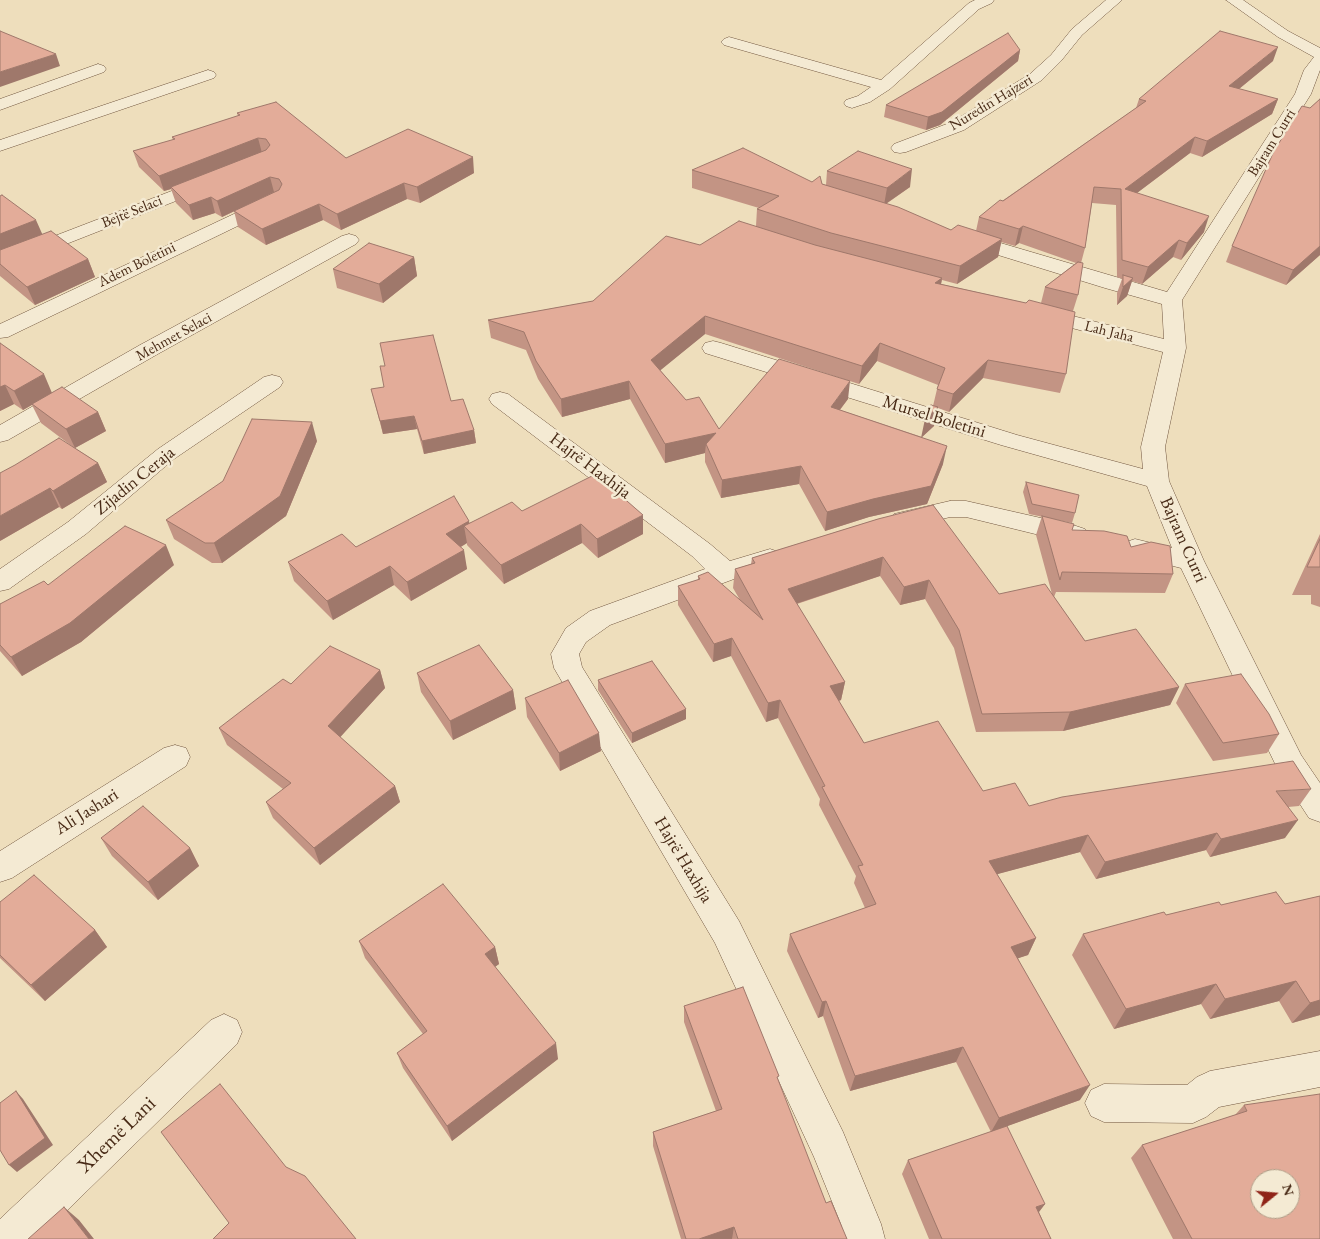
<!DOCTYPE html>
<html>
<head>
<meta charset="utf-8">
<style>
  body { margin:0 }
  #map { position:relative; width:1320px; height:1239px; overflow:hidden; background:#eedebc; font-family:"EB Garamond",serif }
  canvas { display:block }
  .north { position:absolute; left:1250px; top:1169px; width:50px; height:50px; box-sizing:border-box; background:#f4ead3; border:1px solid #af9d87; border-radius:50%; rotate:73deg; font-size:14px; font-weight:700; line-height:20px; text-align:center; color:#482a16 }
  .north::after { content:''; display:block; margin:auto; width:18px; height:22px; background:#8f2418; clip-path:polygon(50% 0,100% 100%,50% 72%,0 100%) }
</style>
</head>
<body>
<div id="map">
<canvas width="1320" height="1239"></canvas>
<div class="north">N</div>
</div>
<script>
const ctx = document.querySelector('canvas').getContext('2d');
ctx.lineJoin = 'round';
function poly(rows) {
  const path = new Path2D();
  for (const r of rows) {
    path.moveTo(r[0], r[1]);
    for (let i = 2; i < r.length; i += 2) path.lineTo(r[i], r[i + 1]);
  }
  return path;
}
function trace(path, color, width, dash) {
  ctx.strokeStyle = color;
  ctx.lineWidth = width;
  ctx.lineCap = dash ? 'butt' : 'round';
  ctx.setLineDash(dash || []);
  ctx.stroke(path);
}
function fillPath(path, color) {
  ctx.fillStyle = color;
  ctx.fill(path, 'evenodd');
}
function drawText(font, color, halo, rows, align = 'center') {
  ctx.font = font + ' "EB Garamond",serif';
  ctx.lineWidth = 5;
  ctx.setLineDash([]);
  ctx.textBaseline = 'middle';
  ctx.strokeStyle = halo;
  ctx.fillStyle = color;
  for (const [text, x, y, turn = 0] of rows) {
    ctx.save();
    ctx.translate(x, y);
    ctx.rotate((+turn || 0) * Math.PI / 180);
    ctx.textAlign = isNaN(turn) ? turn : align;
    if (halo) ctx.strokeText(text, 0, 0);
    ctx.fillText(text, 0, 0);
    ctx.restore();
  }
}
const minor = poly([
  [975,0,994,0,992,3,979,9,890,89,870,102,852,108,846,106,844,103,846,100,858,96,871,87,724,45,721,42,724,39,729,37,881,80,969,3,975,0],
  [1106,0,1122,0,1082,35,1061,61,1042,80,964,130,906,152,900,153,894,152,891,148,894,144,952,122,1030,74,1051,55,1072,29,1106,0],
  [1226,0,1243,0,1288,31,1320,48,1320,70,1311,94,1182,300,1186,348,1165,447,1169,481,1204,561,1301,755,1320,783,1320,822,1309,818,1279,772,1181,568,1126,554,1122,548,1126,542,1135,539,1172,548,1147,486,1001,445,705,353,702,348,705,343,713,341,721,343,1017,435,1143,469,1141,447,1163,352,1030,317,1027,313,1030,309,1037,307,1164,339,1162,304,1105,288,956,242,953,238,956,234,963,232,970,234,1167,292,1295,94,1304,70,1314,57,1278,37,1226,0],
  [98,64,104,66,106,69,104,72,0,110,0,99,98,64],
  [208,70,214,72,216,75,214,78,0,151,0,140,208,70],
  [208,177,214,178,217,182,214,186,0,270,0,257,208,177],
  [270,197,277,199,279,203,277,207,8,337,0,338,0,324,270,197],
  [349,234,356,236,359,240,356,244,156,355,8,440,0,442,0,425,140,345,342,236,349,234],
  [272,375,280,377,283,382,280,387,174,459,86,534,9,589,0,591,0,569,68,522,158,449,264,377,272,375],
  [500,392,508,394,710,544,730,561,770,549,779,552,783,558,779,564,734,579,610,625,586,642,579,654,582,667,739,921,843,1132,881,1224,885,1239,845,1239,841,1224,814,1157,715,943,554,668,551,654,566,628,590,611,705,569,692,556,492,404,489,399,492,394,500,392],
  [950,501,966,501,1076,526,1085,529,1089,535,1085,541,1076,544,966,517,950,517,903,529,894,526,890,520,894,514,950,501],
  [175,745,186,748,190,757,186,766,12,878,0,882,0,851,164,748,175,745],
  [224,1014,237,1020,242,1032,237,1044,38,1239,0,1239,0,1219,211,1020,224,1014],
  [1320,1051,1320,1087,1219,1107,1206,1117,1193,1123,1104,1122,1091,1116,1085,1103,1091,1090,1104,1084,1187,1085,1197,1077,1210,1071,1320,1051]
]);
const wall = poly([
  [1020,50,1018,61,940,125,926,130,884,117,886,105],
  [1273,61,1239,89,1278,99,1272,114,1202,157,1190,153,1137,193,1204,232,1181,260,1173,257,1142,284,1132,281,1127,296,1117,305,1117,293,1122,279,1117,277,1116,205,1092,203,1085,248,1081,263,1078,295,1073,311,1066,374,1060,393,983,378,949,412,938,408,934,426,922,437,943,464,927,504,869,517,825,531,799,484,721,498,705,462,705,453,665,463,630,399,562,417,538,379,526,350,491,338,488,320,593,301,700,245,756,226,757,209,759,208,692,188,692,170,812,182,826,185,827,171,910,187,886,204,951,230,976,231,979,217,1136,108,1139,99],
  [1001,242,1015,246,1019,243,1076,263,1045,287,1041,303,1026,303,941,284,942,280,957,284,998,257],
  [705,334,859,384,877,361,938,385,933,406,922,437,840,410,848,399,719,429,686,400,660,370],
  [1320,99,1320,255,1286,285,1226,262,1232,246,1310,108],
  [237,113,346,158,474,173,420,203,407,199,341,230,323,220,266,245,238,227,234,211,252,203,222,217,215,213,193,220,176,203,171,189,164,191,139,167,133,151,173,140,172,137,238,116],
  [0,196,42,234,88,259,95,277,35,305,0,276],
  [414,257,417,276,383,303,337,288,333,269],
  [0,343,52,393,98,412,106,431,75,448,98,463,107,482,62,509,59,507,0,541,73,447,41,423,32,405,23,410,14,404,0,411],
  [371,389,451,401,474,430,476,443,424,454,417,429,383,434],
  [317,441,286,516,222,563,212,563,174,539,166,520],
  [1026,482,1075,513,1072,523,1029,514,1023,492],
  [522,511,643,534,598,558,582,543,504,584,467,545,467,543,461,547,467,569,411,601,394,585,333,620,294,581,288,562,356,547,469,521,469,523],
  [1042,516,1072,530,1131,547,1173,574,1165,593,1056,592,1054,597,1085,641,1179,687,1170,705,1063,731,976,732,954,648,925,599,900,605,880,576,797,604,845,682,841,700,839,701,864,743,983,791,1029,806,1311,789,1299,806,1288,807,1285,838,1210,857,1206,850,1096,879,1080,852,997,874,1036,938,1028,955,1018,958,1080,1100,993,1131,1045,1204,1039,1212,1051,1239,929,1239,902,1174,908,1160,991,1132,956,1062,850,1091,823,1016,818,1018,787,951,790,934,865,908,854,883,856,876,819,805,820,799,778,718,766,722,731,656,713,662,678,605,678,586,698,580,698,576,740,600,733,588,735,569,751,564,752,558,878,519,999,594,1052,594,1036,535],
  [1320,534,1320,607,1311,604,1311,595,1292,595],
  [174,565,81,642,22,676,0,651,0,604,48,585],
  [380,670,385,688,340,737,395,786,400,802,320,865,273,818,266,802,283,789,227,745,219,728,291,684],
  [417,673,513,690,516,709,453,740,421,692],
  [598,680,686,709,686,719,632,743,598,690],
  [1185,684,1279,734,1267,753,1213,761,1176,703],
  [525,698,601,751,560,771,527,717],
  [101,838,190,848,199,866,158,900,112,856],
  [1320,896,1320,1015,1292,1023,1279,1001,1210,1019,1201,1004,1114,1029,1072,955,1083,934,1166,915,1221,905,1285,904],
  [0,902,95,930,107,947,45,1001,0,958],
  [359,941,495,947,499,964,495,967,558,1059,452,1141,403,1068,397,1053,423,1034,365,958],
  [684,1006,778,1082,826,1203,847,1239,681,1239,653,1146,653,1132,716,1111,684,1022],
  [1244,1105,1320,1239,1173,1239,1131,1158,1142,1145,1235,1115]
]);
const shadedWall = poly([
  [1278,47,1273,61,1223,102,1229,86],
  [1020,50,1018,61,940,125,926,130,928,117],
  [56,54,60,66,0,87,0,72],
  [1278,99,1272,114,1202,157,1207,141],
  [1195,137,1190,153,1121,205,1125,189],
  [258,138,262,153,171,187,171,189,164,191,159,176],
  [473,157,474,173,420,203,417,187],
  [912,169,910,187,884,205,887,188],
  [270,177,274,192,222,217,217,201],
  [404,183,407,199,341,230,337,214],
  [211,197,215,213,193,220,189,205],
  [319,204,323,220,266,245,262,229],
  [1209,216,1204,232,1181,260,1187,243],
  [36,220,44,238,0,255,0,234],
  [1023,226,1019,243,1015,246,1019,229],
  [1002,239,998,257,957,284,960,266],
  [1179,240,1173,257,1142,284,1148,267],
  [1320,246,1320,255,1286,285,1293,270],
  [414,257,417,276,383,303,379,284],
  [88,259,95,277,35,305,27,287],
  [942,278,939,296,935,283],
  [1133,278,1127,296,1117,305,1123,287],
  [705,316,705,334,651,378,651,360],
  [880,343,877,361,859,384,862,366],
  [988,360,983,378,949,412,953,394],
  [44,374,52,393,23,410,14,391],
  [629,381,630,399,562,417,561,399],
  [850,381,848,399,828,425,831,407],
  [5,385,14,404,0,411,0,387],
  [938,407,934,426,921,438,925,419],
  [98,412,106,431,75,448,66,429],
  [414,416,417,429,383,434,380,421],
  [312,422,317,441,286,516,222,563,214,543],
  [474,430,476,443,424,454,422,441],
  [716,433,706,444,705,453,665,463,665,444],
  [947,446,943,464,927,504,869,517,825,531,827,512],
  [98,463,107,482,62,509,53,491],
  [801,466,799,484,721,498,722,480],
  [50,488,59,507,0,541,0,516],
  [643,515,643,534,598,558,597,539],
  [469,521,471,533,464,526,467,543,450,553,446,534],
  [581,524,582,543,504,584,501,565],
  [166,545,174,565,81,642,22,676,11,657],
  [464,550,467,569,411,601,407,582],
  [883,557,880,576,786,607,788,589],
  [390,566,394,585,333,620,327,601],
  [929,580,925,599,900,605,904,587],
  [732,638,731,656,713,662,714,644],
  [380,670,385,688,334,744,328,726],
  [845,682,841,700,827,704,830,686],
  [1179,687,1170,705,1063,731,1070,712],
  [513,690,516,709,453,740,450,721],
  [780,700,778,718,766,722,768,703],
  [686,709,686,719,632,743,632,733],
  [599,733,601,751,560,771,559,753],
  [395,786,400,802,320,865,314,848],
  [1298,820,1285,838,1210,857,1221,839],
  [1217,833,1206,850,1096,879,1105,862],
  [1088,835,1080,852,983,878,989,861],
  [190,848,199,866,158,900,148,882],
  [95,930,107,947,45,1001,31,985],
  [1036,938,1028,955,1004,963,1011,947],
  [495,947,499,964,489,971,485,954],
  [1296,981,1279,1001,1210,1019,1225,999],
  [1216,984,1201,1004,1114,1029,1126,1009],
  [1320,1000,1320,1015,1292,1023,1310,1003],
  [826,1001,823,1016,818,1018,822,1002],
  [556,1043,558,1059,452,1141,447,1126],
  [963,1047,956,1062,850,1091,855,1076],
  [1090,1085,1080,1100,991,1132,999,1118],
  [16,1091,23,1099,53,1145,17,1172,9,1165],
  [1045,1204,1035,1217,1036,1207],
  [64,1207,79,1220,94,1239,89,1239],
  [734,1227,732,1239,699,1239]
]);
const building = poly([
  [0,31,56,54,0,72,0,31],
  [1220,31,1278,47,1229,86,1278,99,1207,141,1195,137,1125,189,1209,216,1187,243,1179,240,1148,267,1122,260,1121,189,1094,187,1085,248,1023,226,1019,229,979,217,1000,200,1003,201,1146,101,1139,99,1220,31],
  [1008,33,1020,50,942,112,928,117,886,105,1008,33],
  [1320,99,1320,246,1293,270,1232,246,1274,151,1302,106,1310,108,1320,99],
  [276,102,346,158,408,129,473,157,417,187,404,183,337,214,319,204,262,229,234,211,279,190,282,184,279,179,270,177,217,201,211,197,189,205,171,187,266,150,270,145,266,139,258,138,159,176,133,151,175,139,172,137,240,115,237,113,276,102],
  [743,148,812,182,820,176,822,184,898,207,951,230,958,225,1002,239,960,266,831,233,757,209,779,196,692,170,743,148],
  [858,151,912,169,887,188,827,171,858,151],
  [2,195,36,220,0,234,0,196,2,195],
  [739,221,815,245,942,278,935,283,1026,303,1029,300,1075,312,1066,374,988,360,953,394,937,389,945,368,880,343,862,366,705,316,651,360,686,400,699,397,719,429,779,359,850,381,831,407,947,446,931,486,873,499,827,512,801,466,722,480,706,444,716,433,665,444,629,381,561,399,536,361,524,332,488,320,593,301,666,236,700,245,739,221],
  [51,231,88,259,27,287,0,264,0,250,51,231],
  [369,243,414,257,379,284,333,269,369,243],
  [1078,262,1083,263,1078,295,1045,287,1078,262],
  [1123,275,1133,278,1123,287,1123,275],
  [433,335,451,401,463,399,474,430,422,441,414,416,380,421,371,389,384,387,380,366,385,366,380,343,433,335],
  [0,343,44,374,14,391,5,385,0,387,0,343],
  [62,387,98,412,66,429,32,404,62,387],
  [931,405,938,407,925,419,931,405],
  [252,419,312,422,280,496,214,543,205,543,166,520,223,481,252,419],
  [59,438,98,463,53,491,50,488,0,516,0,473,15,465,59,438],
  [596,474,643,515,597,539,581,524,501,565,464,526,512,502,522,511,596,474],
  [1026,482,1079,495,1075,513,1032,504,1026,482],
  [454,496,469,521,446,534,464,550,407,582,390,566,327,601,288,562,342,534,356,547,454,496],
  [933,505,999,594,1045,584,1085,641,1136,629,1179,687,1070,712,982,714,959,630,929,580,904,587,883,557,788,589,845,682,830,686,864,743,938,721,983,791,1015,783,1029,806,1062,797,1293,761,1311,789,1276,791,1298,820,1221,839,1217,833,1105,862,1088,835,989,861,1036,938,1011,947,1090,1085,999,1118,963,1047,855,1076,826,1001,822,1002,790,934,876,904,858,866,863,865,822,787,825,786,780,700,768,703,732,638,714,644,678,586,700,579,698,576,708,572,763,620,735,569,755,563,752,558,878,519,933,505],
  [1042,516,1074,524,1072,530,1104,531,1127,536,1131,547,1151,542,1170,546,1173,574,1062,572,1060,580,1042,516],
  [125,526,166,545,70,623,11,657,0,645,0,604,44,581,48,585,125,526],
  [1320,539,1320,567,1307,567,1320,539],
  [479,645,513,690,450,721,417,673,479,645],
  [330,646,380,670,328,726,395,786,314,848,266,802,291,783,219,728,283,679,291,684,330,646],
  [652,661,686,709,632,733,598,680,652,661],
  [1241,674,1269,714,1279,734,1223,743,1185,684,1241,674],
  [568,680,599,733,559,753,525,698,568,680],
  [143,806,190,848,148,882,101,838,143,806],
  [34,875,95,930,31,985,0,955,0,902,34,875],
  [443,884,495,947,485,954,556,1043,447,1126,397,1053,427,1031,359,941,443,884],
  [1276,892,1285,904,1320,896,1320,1000,1310,1003,1296,981,1225,999,1216,984,1126,1009,1083,934,1164,912,1166,915,1219,902,1221,905,1276,892],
  [743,987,779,1076,777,1077,826,1203,831,1201,847,1239,738,1239,734,1227,699,1239,686,1239,653,1132,722,1109,684,1006,743,987],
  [220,1084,286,1167,305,1176,356,1239,213,1239,229,1223,161,1132,220,1084],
  [16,1091,45,1138,9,1165,0,1150,0,1103,16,1091],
  [1320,1094,1320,1239,1192,1239,1142,1145,1247,1111,1244,1105,1320,1094],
  [1260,1179,1290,1179,1290,1209,1260,1209,1260,1179],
  [1007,1126,1045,1204,1036,1207,1051,1239,942,1239,908,1160,1007,1126],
  [64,1207,89,1239,28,1239,64,1207]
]);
const farStreetnames = [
  ["Nuredin Hajzeri",991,103,-31],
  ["Bajram Curri",1272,143,-58],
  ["Bejtë Selaci",132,212,-22],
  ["Adem Boletini",137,265,-26],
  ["Lah Jaha",1109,332,14],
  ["Mehmet Selaci",174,337,-29]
];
const streetNames = [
  ["Mursel Boletini",934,417,17],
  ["Hajrë Haxhija",590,466,37],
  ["Zijadin Ceraja",135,481,-39],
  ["Bajram Curri",1183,540,66],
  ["Ali Jashari",87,812,-32],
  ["Hajrë Haxhija",683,860,59]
];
const nearStreetnames = [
  ["Xhemë Lani",117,1135,-44]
];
trace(minor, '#725740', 1);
fillPath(minor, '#f4ead3');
fillPath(wall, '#c39484');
fillPath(shadedWall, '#9f786b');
fillPath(building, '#e3ac99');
trace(building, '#9f786b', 1);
drawText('15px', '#482a16', '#f4ead3', farStreetnames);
drawText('18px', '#482a16', '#f4ead3', streetNames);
drawText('21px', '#482a16', '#f4ead3', nearStreetnames);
</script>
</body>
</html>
